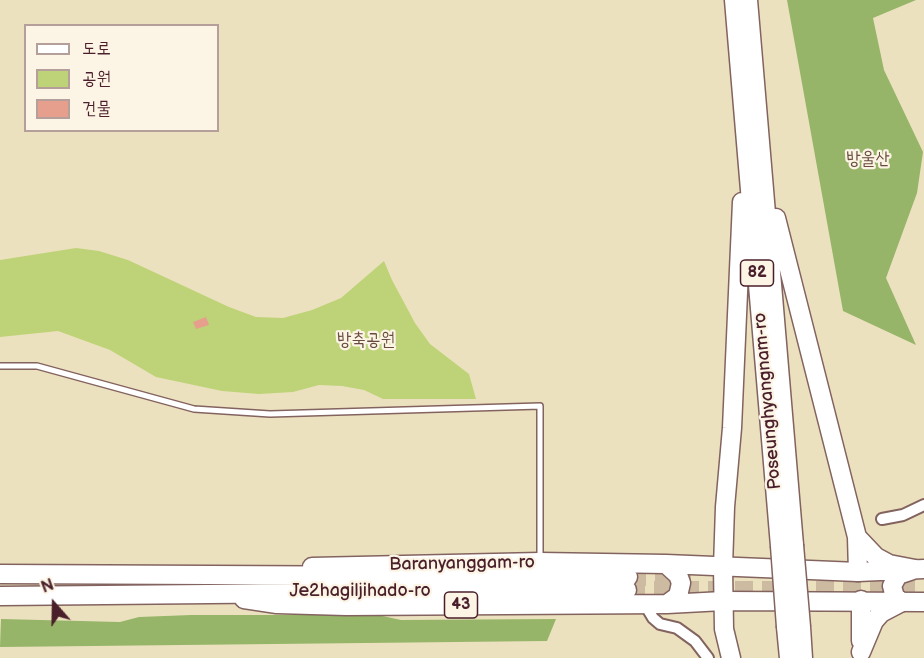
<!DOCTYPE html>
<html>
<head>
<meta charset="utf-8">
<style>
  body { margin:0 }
  #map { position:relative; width:924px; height:658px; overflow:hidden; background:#ece1bf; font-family:"Balsamiq Sans","Poor Story",sans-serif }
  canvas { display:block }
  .legend { position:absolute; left:24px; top:24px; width:195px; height:108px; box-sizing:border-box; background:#fcf5e5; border:2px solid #b59f9b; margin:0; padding:8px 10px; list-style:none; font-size:18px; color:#4a1f2b }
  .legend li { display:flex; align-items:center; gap:12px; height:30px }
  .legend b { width:30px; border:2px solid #b59f9b }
  .north { position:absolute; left:24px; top:574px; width:60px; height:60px; -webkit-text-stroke:4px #fcf5e5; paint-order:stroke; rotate:340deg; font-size:16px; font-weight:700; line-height:24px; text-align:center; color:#4a1f2b }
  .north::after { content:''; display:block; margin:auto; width:21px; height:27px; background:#4a1f2b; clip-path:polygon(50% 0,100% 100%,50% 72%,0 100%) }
</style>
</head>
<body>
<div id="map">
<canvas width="924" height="658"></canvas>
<ul class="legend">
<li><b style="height:8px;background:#fff"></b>도로</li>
<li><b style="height:16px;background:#bed377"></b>공원</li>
<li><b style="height:16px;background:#e59f8c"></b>건물</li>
</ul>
<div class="north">N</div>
</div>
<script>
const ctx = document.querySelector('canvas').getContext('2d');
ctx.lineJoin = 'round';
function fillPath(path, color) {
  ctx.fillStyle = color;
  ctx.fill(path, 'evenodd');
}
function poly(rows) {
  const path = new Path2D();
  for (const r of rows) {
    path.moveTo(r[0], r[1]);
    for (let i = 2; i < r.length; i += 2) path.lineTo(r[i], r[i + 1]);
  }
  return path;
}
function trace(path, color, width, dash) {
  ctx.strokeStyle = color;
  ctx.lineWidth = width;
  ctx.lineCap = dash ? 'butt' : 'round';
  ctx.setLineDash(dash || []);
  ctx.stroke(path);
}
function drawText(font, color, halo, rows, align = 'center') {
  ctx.font = font + ' "Balsamiq Sans","Poor Story",sans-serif';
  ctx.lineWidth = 4.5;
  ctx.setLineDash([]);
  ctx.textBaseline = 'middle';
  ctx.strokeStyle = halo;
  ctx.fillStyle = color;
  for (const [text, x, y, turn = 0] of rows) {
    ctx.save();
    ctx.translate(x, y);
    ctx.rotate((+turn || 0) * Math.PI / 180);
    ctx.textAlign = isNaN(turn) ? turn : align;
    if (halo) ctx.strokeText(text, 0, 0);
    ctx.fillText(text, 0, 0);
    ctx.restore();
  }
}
const green = poly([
  [76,248,99,251,128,260,229,307,256,317,283,318,312,310,341,298,384,261,392,280,415,323,430,344,469,374,476,399,383,399,364,390,342,386,319,385,293,392,259,394,222,391,156,377,110,350,58,331,0,337,0,260]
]);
const forest = poly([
  [787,0,916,0,873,18,884,70,923,152,917,193,886,278,916,345,843,311],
  [191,615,378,615,401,620,556,619,547,641,0,647,1,619,120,622,139,617]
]);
const building = poly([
  [206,317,209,325,196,329,193,322]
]);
const trunkTunnel = poly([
  [628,577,691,577],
  [627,590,924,590]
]);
const service = poly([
  [0,366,37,366,194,409,270,414,540,406,540,558]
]);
const minor = poly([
  [882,519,903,515,924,505],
  [647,604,647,608,653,618,660,624,677,628,695,641,708,658]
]);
const primary = poly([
  [666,564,678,575,681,583,678,596,667,604],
  [312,567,540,562,666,564,858,572,924,569],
  [244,599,277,604,346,606,667,604,723,601,924,602],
  [902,602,895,597,892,586,898,575,913,570]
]);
const trunk = poly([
  [734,0,780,546],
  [748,0,794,545],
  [776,218,857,537,858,572],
  [857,537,876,557,889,564,915,569],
  [0,574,628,577],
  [0,596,627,590],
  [861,600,861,641],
  [786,627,789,658],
  [801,627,803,658],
  [861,652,874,621,881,613,902,602],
  [731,658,724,629,723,567,725,507,732,428,742,202]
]);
const trunkBridge = poly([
  [794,545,801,627],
  [780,546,786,627]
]);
const shields = [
  [757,273,33],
  [461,605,33]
];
const shieldNames = [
  ["82",757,273],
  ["43",461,605]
];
const parkNames = [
  ["방울산",868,159],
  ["방축공원",366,340]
];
const streetNames = [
  ["Poseunghyangnam-ro",768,401,-95],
  ["Baranyanggam-ro",462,564,-1],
  ["Je2hagiljihado-ro",360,591]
];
fillPath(green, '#bed377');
fillPath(forest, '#96b568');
fillPath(building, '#e59f8c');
trace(trunkTunnel, '#ccbaa1', 18, [18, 9]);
trace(service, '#83635f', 8);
trace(minor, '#83635f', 14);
trace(primary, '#83635f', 21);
trace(trunk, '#83635f', 21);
trace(service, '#fff', 5);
trace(minor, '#fff', 10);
trace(primary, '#fff', 18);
trace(trunk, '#fff', 18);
trace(trunkBridge, '#83635f', 21, []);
trace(trunkBridge, '#fff', 18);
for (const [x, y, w] of shields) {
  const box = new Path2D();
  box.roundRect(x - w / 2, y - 13, w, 26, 4.5);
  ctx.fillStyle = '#fcf5e5';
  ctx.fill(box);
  trace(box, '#4a1f2b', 1.5);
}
drawText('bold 16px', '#4a1f2b', null, shieldNames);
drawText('18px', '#674c3e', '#fcf5e5', parkNames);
drawText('18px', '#4a1f2b', '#fcf5e5', streetNames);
</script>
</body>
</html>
